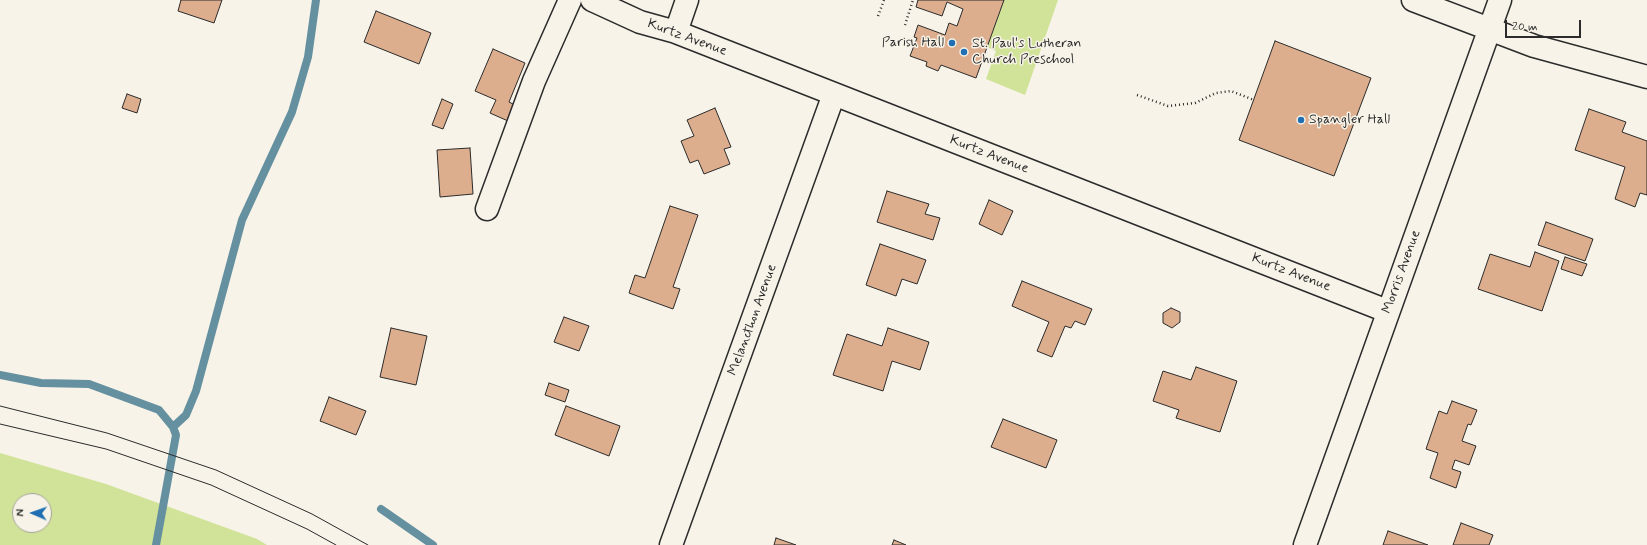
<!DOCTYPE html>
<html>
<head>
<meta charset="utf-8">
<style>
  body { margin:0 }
  #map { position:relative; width:1647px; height:545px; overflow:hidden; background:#f7f3e8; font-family:Mynerve,sans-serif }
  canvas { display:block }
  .north { position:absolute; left:12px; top:493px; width:40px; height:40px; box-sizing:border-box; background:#f7f3e8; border:1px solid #a5a39c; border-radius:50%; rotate:272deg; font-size:11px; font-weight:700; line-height:16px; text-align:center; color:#2b2b2b }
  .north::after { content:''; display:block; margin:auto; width:14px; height:18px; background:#1f6fb2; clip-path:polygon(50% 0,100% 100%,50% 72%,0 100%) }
  .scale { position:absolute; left:1505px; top:20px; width:76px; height:18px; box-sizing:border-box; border:2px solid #2b2b2b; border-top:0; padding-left:5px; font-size:12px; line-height:14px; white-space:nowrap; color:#2b2b2b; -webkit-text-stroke:3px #f7f3e8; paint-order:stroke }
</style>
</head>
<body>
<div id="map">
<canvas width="1647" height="545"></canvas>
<div class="north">N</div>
<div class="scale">20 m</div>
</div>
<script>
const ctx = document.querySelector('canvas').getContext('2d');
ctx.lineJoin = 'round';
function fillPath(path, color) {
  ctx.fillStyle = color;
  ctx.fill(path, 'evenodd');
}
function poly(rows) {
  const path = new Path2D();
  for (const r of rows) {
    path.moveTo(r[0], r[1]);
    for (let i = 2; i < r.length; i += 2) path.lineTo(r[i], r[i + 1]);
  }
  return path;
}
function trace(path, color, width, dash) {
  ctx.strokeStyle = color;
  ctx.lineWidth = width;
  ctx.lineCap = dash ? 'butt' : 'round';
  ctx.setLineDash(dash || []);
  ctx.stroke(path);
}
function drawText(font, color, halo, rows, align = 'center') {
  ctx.font = font + ' Mynerve,sans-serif';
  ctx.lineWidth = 3;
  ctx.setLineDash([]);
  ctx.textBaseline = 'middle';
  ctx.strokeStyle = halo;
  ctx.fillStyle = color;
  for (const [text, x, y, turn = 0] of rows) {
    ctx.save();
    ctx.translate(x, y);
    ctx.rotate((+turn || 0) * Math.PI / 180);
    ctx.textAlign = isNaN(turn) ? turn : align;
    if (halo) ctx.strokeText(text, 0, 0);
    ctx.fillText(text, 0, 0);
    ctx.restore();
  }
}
const green = poly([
  [1004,0,1058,0,1025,95,986,79,996,51,987,47],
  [0,453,106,484,257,539,267,545,0,545],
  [20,501,44,501,44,525,20,525]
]);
const stream = poly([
  [0,375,41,383,89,384,159,410,173,427,176,435,156,545],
  [173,427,186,415,196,391,242,220,292,112,308,57,316,0],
  [381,509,433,545]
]);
const building = poly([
  [181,0,222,0,214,23,178,11,181,0],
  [918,0,1004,0,976,78,941,65,938,71,926,66,927,62,910,56,917,38,914,37,918,25,945,35,949,23,957,26,963,9,947,2,942,16,916,7,918,0],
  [376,11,431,33,419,64,364,42,376,11],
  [1275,41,1371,78,1334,176,1239,140,1275,41],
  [493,49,525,63,509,102,515,105,508,121,490,113,496,100,475,91,493,49],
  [127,94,141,99,137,113,122,108,127,94],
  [442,99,453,104,443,129,432,125,442,99],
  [715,108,731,147,724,149,730,164,704,174,698,160,690,163,681,141,694,136,687,120,715,108],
  [1589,109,1626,122,1622,132,1647,141,1647,195,1640,193,1635,207,1615,199,1625,167,1575,150,1589,109],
  [470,148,473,194,440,197,437,150,470,148],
  [887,191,929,204,925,214,940,218,933,240,877,222,887,191],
  [989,200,1013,211,1002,235,979,224,989,200],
  [670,206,698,215,673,287,680,289,673,309,629,293,635,275,645,278,670,206],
  [1546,222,1593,239,1585,261,1538,245,1546,222],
  [880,244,926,260,917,284,902,279,896,296,866,285,880,244],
  [1535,252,1559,261,1542,311,1478,289,1490,254,1530,267,1535,252],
  [1565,257,1587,264,1582,276,1561,269,1565,257],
  [1022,281,1092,309,1085,325,1075,321,1071,328,1065,326,1052,357,1037,351,1049,322,1012,306,1022,281],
  [1171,308,1180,312,1180,322,1172,328,1163,323,1163,313,1171,308],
  [564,317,589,326,579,351,554,342,564,317],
  [391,328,427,336,416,385,380,377,391,328],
  [888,328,929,342,920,370,892,361,883,391,833,375,847,334,882,346,888,328],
  [1196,367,1237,381,1220,432,1176,418,1179,410,1153,401,1163,371,1191,380,1196,367],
  [549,383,569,390,565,402,545,395,549,383],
  [329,397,366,411,356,435,320,421,329,397],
  [1452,401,1477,410,1471,425,1468,424,1462,441,1476,446,1469,465,1455,460,1452,469,1461,472,1456,488,1430,478,1438,453,1426,449,1439,411,1447,414,1452,401],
  [566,406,620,426,609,456,555,435,566,406],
  [1003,419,1057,440,1046,468,991,447,1003,419],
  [1461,523,1493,535,1489,545,1453,545,1461,523],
  [1388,531,1428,545,1383,545,1388,531],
  [776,538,796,545,774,545,776,538],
  [894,540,906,545,892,545,894,540]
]);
const path = poly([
  [878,16,884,0],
  [905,25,913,0],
  [1137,95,1168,106,1195,103,1216,93,1231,91,1254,100]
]);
const minor = poly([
  [592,0,640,22,676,32,1387,311],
  [1413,0,1534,46,1647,77],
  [676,32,687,0],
  [487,209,534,81,570,0],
  [671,545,834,94],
  [1305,545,1500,0]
]);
const tram = poly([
  [0,406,107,433,216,470,312,514,368,545],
  [0,424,106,449,211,485,307,529,336,545]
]);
const markers = [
  [952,43,4,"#1f6fb2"],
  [964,52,4,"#1f6fb2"],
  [1301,120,4,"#1f6fb2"]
];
const streetNames = [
  ["Kurtz Avenue",687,38,20],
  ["Kurtz Avenue",989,155,21],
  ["Morris Avenue",1402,272,-70],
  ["Kurtz Avenue",1291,273,21],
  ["Melancthon Avenue",753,320,-70]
];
const poiNames = [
  ["Parish Hall",944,43,"right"],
  ["St. Paul's Lutheran",972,44],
  ["Church Preschool",972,60],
  ["Spangler Hall",1309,120]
];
fillPath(green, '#d0e398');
trace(stream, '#65909f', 8);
fillPath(building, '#ddae8e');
trace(building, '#2b2b2b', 1);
trace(minor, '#2b2b2b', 25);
trace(path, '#2b2b2b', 2.5, [1, 3]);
trace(minor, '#f7f3e8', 22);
trace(tram, '#2b2b2b', 1);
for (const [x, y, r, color] of markers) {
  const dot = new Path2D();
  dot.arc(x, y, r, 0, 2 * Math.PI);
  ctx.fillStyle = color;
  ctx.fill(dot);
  trace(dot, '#f7f3e8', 1.5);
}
drawText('14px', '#2b2b2b', '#f7f3e8', streetNames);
drawText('14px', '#2b2b2b', '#f7f3e8', poiNames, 'left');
</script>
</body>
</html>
